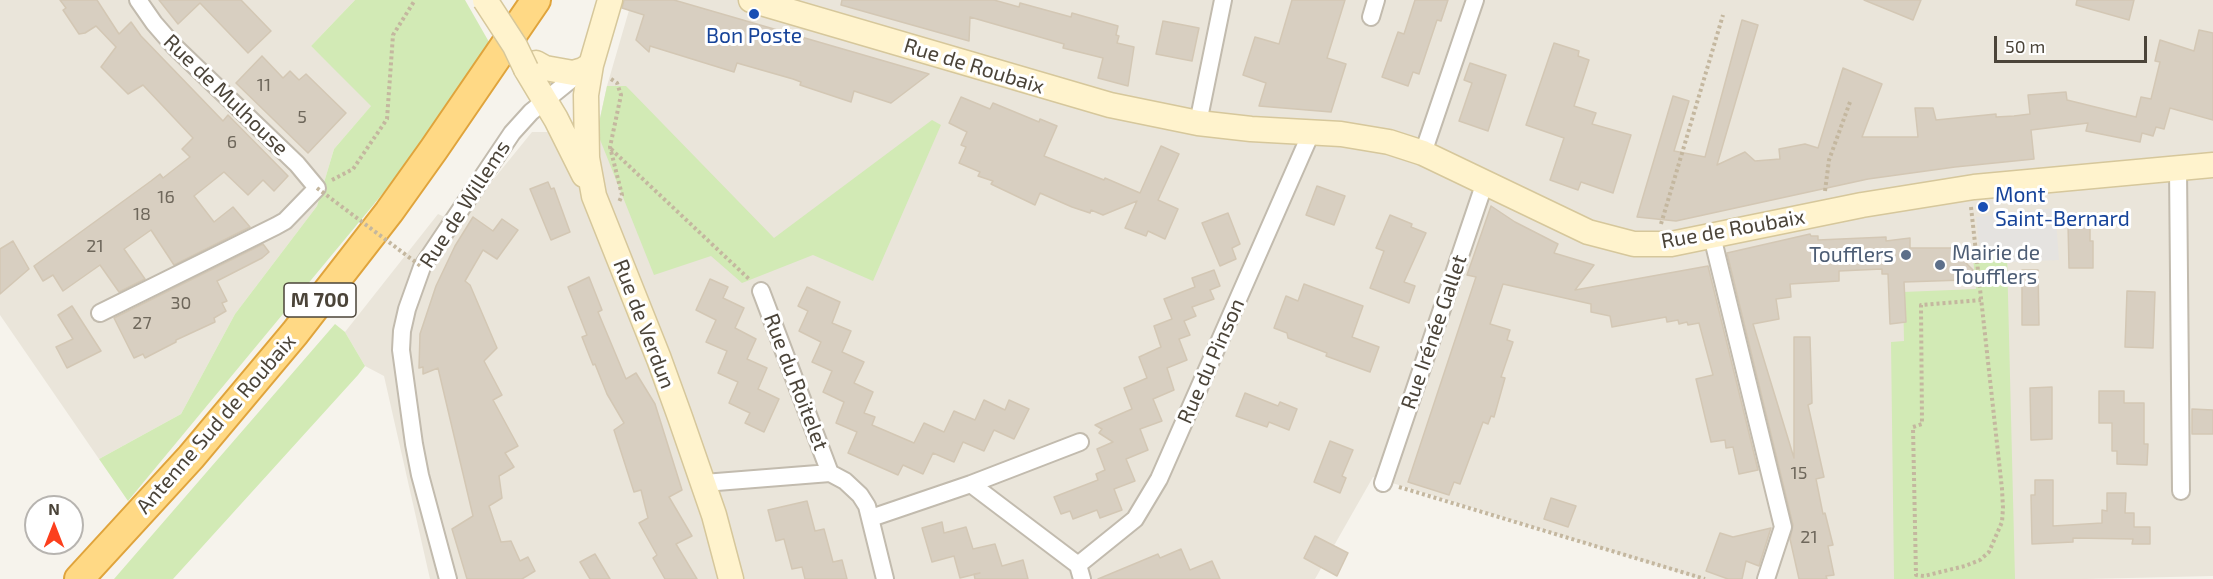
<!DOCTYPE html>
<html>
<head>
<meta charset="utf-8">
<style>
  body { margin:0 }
  #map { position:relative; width:2213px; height:579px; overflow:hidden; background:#f6f3ec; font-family:"Exo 2",sans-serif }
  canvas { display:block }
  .north { position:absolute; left:24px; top:495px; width:60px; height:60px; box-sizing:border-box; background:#fff; border:2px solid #b7b4b0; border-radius:50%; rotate:0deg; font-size:16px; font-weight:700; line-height:24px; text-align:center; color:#4b4439 }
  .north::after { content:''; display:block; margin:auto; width:21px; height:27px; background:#fc3f1d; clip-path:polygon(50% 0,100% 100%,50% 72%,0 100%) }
  .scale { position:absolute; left:1994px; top:36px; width:153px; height:27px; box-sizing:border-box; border:3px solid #4b4439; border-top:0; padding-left:8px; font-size:18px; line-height:21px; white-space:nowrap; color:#4b4439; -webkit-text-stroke:4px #fff; paint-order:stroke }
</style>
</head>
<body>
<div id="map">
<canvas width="2213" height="579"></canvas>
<div class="north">N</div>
<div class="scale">50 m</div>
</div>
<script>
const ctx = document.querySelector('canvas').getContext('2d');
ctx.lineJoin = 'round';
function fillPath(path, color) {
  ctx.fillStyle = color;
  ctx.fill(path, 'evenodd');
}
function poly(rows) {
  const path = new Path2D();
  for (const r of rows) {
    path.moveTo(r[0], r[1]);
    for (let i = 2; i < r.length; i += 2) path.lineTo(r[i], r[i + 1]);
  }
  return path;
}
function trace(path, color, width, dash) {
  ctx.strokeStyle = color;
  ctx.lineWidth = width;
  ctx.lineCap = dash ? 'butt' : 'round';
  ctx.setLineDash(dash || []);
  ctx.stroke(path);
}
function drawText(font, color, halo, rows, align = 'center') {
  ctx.font = font + ' "Exo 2",sans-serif';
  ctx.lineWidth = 6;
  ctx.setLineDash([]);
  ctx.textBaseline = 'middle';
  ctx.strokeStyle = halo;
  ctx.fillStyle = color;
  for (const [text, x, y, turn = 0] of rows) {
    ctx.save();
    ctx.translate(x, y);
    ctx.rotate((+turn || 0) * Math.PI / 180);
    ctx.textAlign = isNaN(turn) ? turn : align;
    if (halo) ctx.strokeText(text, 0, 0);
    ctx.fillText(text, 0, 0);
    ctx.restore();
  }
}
const residential = poly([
  [0,0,355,0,311,46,372,105,334,149,317,206,235,314,181,414,99,459,0,315],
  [632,0,2213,0,2213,576,2086,579,1701,579,1373,477,1315,579,430,579,384,376,365,366,345,332,438,214,458,223,532,132,597,132,607,86]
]);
const green = poly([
  [355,0,465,0,493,49,384,192,128,501,99,459,181,414,235,314,317,206,334,149,371,106,311,46],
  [607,86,626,86,774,238,932,120,941,125,873,281,813,255,742,283,711,256,654,275,597,132],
  [2007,255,2015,579,1894,579,1891,342,1904,341,1903,292,1976,289,1973,257],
  [335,324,345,332,365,366,358,375,173,579,114,579]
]);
const parking = poly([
  [2055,208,2059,260,2009,262,2008,252,1980,253,1976,217]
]);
const building = poly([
  [60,0,97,0,119,34,131,22,141,36,223,121,228,115,288,176,274,191,263,180,248,195,224,172,194,196,214,222,233,207,250,227,174,265,151,230,124,249,145,279,119,292,100,265,63,291,53,275,43,281,34,266,151,181,160,174,163,178,190,157,182,149,193,138,143,85,128,94,101,67,116,47,96,26,85,33,79,34,63,10,66,8,60,0],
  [159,0,241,0,271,31,248,53,200,3,178,24,159,0],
  [624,0,674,0,929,74,891,103,854,91,851,102,800,85,801,82,793,79,737,63,734,72,650,46,649,52,636,40,644,15,622,8,624,0],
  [842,0,994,0,1019,7,1020,3,1071,17,1072,13,1118,26,1116,35,1119,36,1117,43,1134,47,1128,86,1098,78,1103,58,1063,48,1064,44,970,17,969,41,841,5,842,0],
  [1292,0,1345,0,1327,58,1346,64,1331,112,1259,106,1266,83,1243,75,1255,37,1279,44,1292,0],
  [1415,0,1448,0,1441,21,1437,20,1419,74,1413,72,1408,86,1382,77,1398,32,1404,34,1415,0],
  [1864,0,1921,0,1913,20,1864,0],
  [2077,0,2134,0,2129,20,2076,5,2077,0],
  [1742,20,1758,25,1717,165,1745,152,1755,161,1780,159,1779,149,1805,144,1818,148,1843,68,1882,84,1862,137,1918,137,1915,108,1933,108,1936,120,1996,114,1996,117,2014,116,2030,114,2028,95,2066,92,2067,100,2136,117,2141,97,2151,99,2160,62,2155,61,2160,40,2194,51,2199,30,2213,33,2213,120,2170,108,2164,129,2156,127,2153,136,2142,133,2140,142,2086,131,2088,123,2031,130,2034,159,1955,167,1868,179,1676,221,1637,217,1673,96,1689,101,1674,151,1705,157,1742,20],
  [1163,21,1199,28,1192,61,1156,54,1163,21],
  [1554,43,1579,51,1578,56,1589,60,1574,106,1596,113,1592,124,1631,135,1613,193,1581,182,1578,190,1550,180,1564,138,1526,125,1554,43],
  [262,56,283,78,290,71,299,80,306,74,346,113,308,153,236,83,262,56],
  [1470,63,1506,75,1488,131,1459,121,1472,83,1464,80,1470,63],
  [961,97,990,109,993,103,1039,122,1040,119,1057,126,1044,156,1104,180,1105,178,1140,193,1161,146,1179,154,1158,200,1178,209,1165,239,1148,231,1146,236,1125,228,1137,201,1103,215,1091,210,1090,213,1072,207,1040,193,1035,205,991,184,993,181,978,176,980,172,959,163,966,147,961,145,967,132,949,123,961,97],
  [548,182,551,189,554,188,570,232,551,240,530,189,548,182],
  [1317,186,1345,196,1334,225,1306,215,1317,186],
  [1491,206,1515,222,1558,244,1554,253,1594,265,1575,290,1708,266,1758,470,1739,474,1733,447,1726,448,1725,440,1711,442,1696,379,1713,375,1699,323,1688,325,1687,322,1679,324,1678,320,1667,322,1666,317,1612,327,1610,316,1591,312,1591,304,1503,284,1490,324,1510,330,1507,340,1513,342,1501,377,1505,378,1494,417,1491,416,1488,424,1483,422,1460,484,1454,482,1449,495,1408,482,1476,277,1467,275,1491,206],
  [1228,213,1240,244,1232,248,1236,259,1220,266,1202,223,1228,213],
  [1390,215,1412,224,1411,227,1426,233,1404,282,1415,286,1409,303,1370,288,1384,251,1376,248,1390,215],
  [473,217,493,231,502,219,518,230,497,259,483,250,465,281,470,285,497,348,484,361,502,395,493,400,518,446,505,453,514,467,499,476,502,498,489,506,501,542,511,541,520,561,528,557,535,571,522,579,467,579,452,529,473,516,438,368,423,374,423,367,419,368,420,334,436,286,455,246,473,217],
  [2068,224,2090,225,2090,241,2093,241,2093,268,2069,268,2068,224],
  [1810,234,1811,236,1818,236,1818,240,1886,237,1886,241,1910,238,1910,248,1965,248,1965,262,1975,272,1964,280,1904,282,1906,322,1890,324,1888,274,1882,274,1882,269,1839,271,1839,281,1790,284,1791,297,1776,299,1779,319,1753,324,1794,458,1794,337,1810,337,1812,403,1808,405,1824,477,1816,479,1823,514,1825,513,1833,545,1828,546,1834,575,1826,576,1827,579,1799,579,1790,539,1793,525,1727,253,1810,234],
  [13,241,29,269,0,294,0,249,13,241],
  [263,244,269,252,262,258,217,281,227,301,222,303,226,311,214,318,215,322,176,340,176,342,145,358,143,354,134,358,114,318,263,244],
  [1214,270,1220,286,1210,290,1214,299,1192,307,1196,316,1184,321,1190,335,1179,339,1187,360,1167,368,1174,390,1153,399,1162,421,1140,429,1148,450,1126,459,1135,481,1114,489,1122,510,1100,518,1097,510,1073,519,1070,511,1061,514,1054,497,1098,480,1096,474,1105,470,1097,449,1113,442,1099,433,1102,429,1095,425,1132,409,1124,388,1147,378,1139,357,1161,347,1154,326,1172,319,1164,299,1195,287,1192,278,1214,270],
  [2022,270,2038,270,2039,325,2022,325,2022,270],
  [589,277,602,310,598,312,626,379,636,373,655,404,682,490,669,497,692,536,676,544,697,579,665,579,653,558,657,555,639,523,648,518,641,490,634,492,614,430,624,423,607,394,595,364,593,365,582,337,587,335,568,287,589,277],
  [710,279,728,287,723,298,744,308,735,328,756,339,747,359,767,368,758,389,779,399,764,432,745,423,750,413,729,403,738,382,718,373,727,351,706,342,716,320,696,310,710,279],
  [1304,284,1363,306,1352,337,1379,347,1370,372,1326,356,1327,353,1288,338,1287,333,1274,328,1286,296,1298,301,1304,284],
  [807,287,840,302,832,323,851,331,842,352,864,362,854,383,873,392,864,413,875,417,872,425,914,443,924,423,944,432,954,411,975,420,984,400,1005,410,1009,400,1029,409,1014,439,994,430,984,451,963,442,954,462,933,453,923,474,903,465,898,475,848,453,857,432,836,423,844,402,823,392,832,371,812,362,821,342,799,331,808,311,798,306,807,287],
  [2127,291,2155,292,2153,348,2125,347,2127,291],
  [72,306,101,351,67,368,56,347,73,339,58,315,72,306],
  [2052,387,2052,439,2031,440,2030,388,2052,387],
  [2099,391,2124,391,2124,403,2144,403,2144,444,2148,444,2147,465,2117,464,2117,451,2112,451,2112,423,2099,423,2099,391],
  [1245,393,1278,406,1280,402,1297,409,1289,430,1269,422,1267,427,1236,416,1245,393],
  [2192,409,2213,410,2213,434,2192,434,2192,409],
  [1330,441,1353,450,1342,476,1346,478,1340,493,1314,482,1330,441],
  [2035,480,2053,480,2053,526,2102,523,2102,510,2107,511,2107,493,2126,493,2125,513,2134,513,2134,527,2150,527,2150,544,2132,544,2133,539,2073,538,2073,542,2032,544,2031,495,2035,495,2035,480],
  [1551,498,1576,506,1568,527,1544,519,1551,498],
  [807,501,815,531,824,529,833,562,842,560,847,579,805,579,802,567,792,569,784,539,776,541,768,510,807,501],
  [942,522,944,533,966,527,973,549,995,544,1002,566,1023,560,1028,579,975,579,974,574,980,573,960,578,954,556,932,562,922,528,942,522],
  [1771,528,1759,566,1746,561,1742,579,1728,579,1706,571,1720,533,1733,537,1771,528],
  [1315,536,1348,553,1337,576,1304,558,1315,536],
  [1181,549,1190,570,1212,561,1220,579,1098,579,1158,554,1160,558,1181,549],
  [595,554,610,579,590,579,580,562,595,554]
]);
const path = poly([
  [611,79,617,83,621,95,610,147,622,195,619,202],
  [611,149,750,280],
  [332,180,353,169,387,119,393,35,415,0],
  [1825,191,1829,160,1850,102],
  [1971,207,2002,489,2003,508,2002,522,1989,552,1980,560,1965,566,1924,576,1916,575,1913,427,1922,424,1921,305,1981,300],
  [1661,224,1723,15],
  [1399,487,1705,579]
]);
const minor = poly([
  [1371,17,1376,0],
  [1198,123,1223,0],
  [1423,153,1475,0],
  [2178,168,2181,491],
  [1712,236,1783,527,1766,579],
  [761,291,830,473],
  [100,313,276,226,285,221,317,188,297,164,174,46,154,23,138,0],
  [704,483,830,473,845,481,860,495,867,506,885,579],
  [1383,483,1485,182],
  [871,518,971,484],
  [1078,565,971,484,1080,442],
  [448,579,420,475,414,444,401,350,402,331,407,309,422,267,512,133,531,112,583,70],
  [1082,579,1078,565,1135,519,1159,479,1311,133]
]);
const secondary = poly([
  [610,0,591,65,586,95,587,158,594,196,659,359,680,417,714,515,731,579],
  [751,0,1110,105,1198,123,1251,129,1341,134,1389,142,1423,153,1446,164,1588,232,1634,244,1671,244,1862,205,1974,187,2213,165],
  [536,63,545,68,573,73,583,70,591,65],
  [526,69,556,119,584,175]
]);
const trunk = poly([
  [79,579,191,457,295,333,389,212,434,149,536,0]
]);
const pathBridge = poly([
  [317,188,422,267]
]);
const secondaryBridge = poly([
  [485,0,515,46,526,69]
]);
const markers = [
  [754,14,6,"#1a4fb4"],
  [1983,207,6,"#1a4fb4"],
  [1906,255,6,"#5c6f8a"],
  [1940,265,6,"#5c6f8a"]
];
const numberNames = [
  ["11",264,85],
  ["5",302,117],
  ["6",232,142],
  ["16",166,197],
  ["18",142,214],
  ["21",95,246],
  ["30",181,303],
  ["27",142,323],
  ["15",1799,473],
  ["21",1809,537]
];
const shields = [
  [320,300,72]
];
const shieldNames = [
  ["M 700",320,300]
];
const transitNames = [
  ["Bon Poste",754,36],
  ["Mont",1995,195,"left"],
  ["Saint-Bernard",1995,219,"left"]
];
const streetNames = [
  ["Rue de Roubaix",974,66,17],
  ["Rue de Mulhouse",226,95,44],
  ["Rue de Willems",465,204,-57],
  ["Rue de Roubaix",1733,229,-10],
  ["Rue de Verdun",644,324,69],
  ["Rue Irénée Gallet",1434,332,-71],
  ["Rue du Pinson",1211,361,-66],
  ["Rue du Roitelet",796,382,69],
  ["Antenne Sud de Roubaix",216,424,-49]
];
const serviceNames = [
  ["Mairie de",1952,253],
  ["Toufflers",1952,277],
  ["Toufflers",1894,255,"right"]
];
fillPath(residential, '#eae5da');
fillPath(green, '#d2eab5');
fillPath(parking, '#e5e3e0');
fillPath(building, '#d8cfc1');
trace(building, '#d3c7b4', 1.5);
trace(minor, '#c2bbae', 20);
trace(secondary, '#d6c79b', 27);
trace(trunk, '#e0a43c', 32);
trace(path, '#c4b79f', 4, [3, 3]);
trace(minor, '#fff', 16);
trace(secondary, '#fff3cd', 24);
trace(trunk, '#ffd985', 28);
trace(secondaryBridge, '#d6c79b', 27, []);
trace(pathBridge, '#c4b79f', 4, [3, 3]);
trace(secondaryBridge, '#fff3cd', 24);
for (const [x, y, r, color] of markers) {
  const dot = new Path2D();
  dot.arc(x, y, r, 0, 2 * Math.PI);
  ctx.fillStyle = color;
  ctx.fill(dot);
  trace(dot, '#fff', 2);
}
drawText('18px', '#6e675b', null, numberNames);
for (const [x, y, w] of shields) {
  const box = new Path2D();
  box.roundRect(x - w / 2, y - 17, w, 34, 4.5);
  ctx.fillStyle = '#fff';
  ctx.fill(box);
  trace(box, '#4b4439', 1.5);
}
drawText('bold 20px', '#4b4439', null, shieldNames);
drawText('21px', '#164399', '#fff', transitNames);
drawText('21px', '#4b4439', '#fff', streetNames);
drawText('21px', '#4e5e75', '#fff', serviceNames, 'left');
</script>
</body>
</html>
